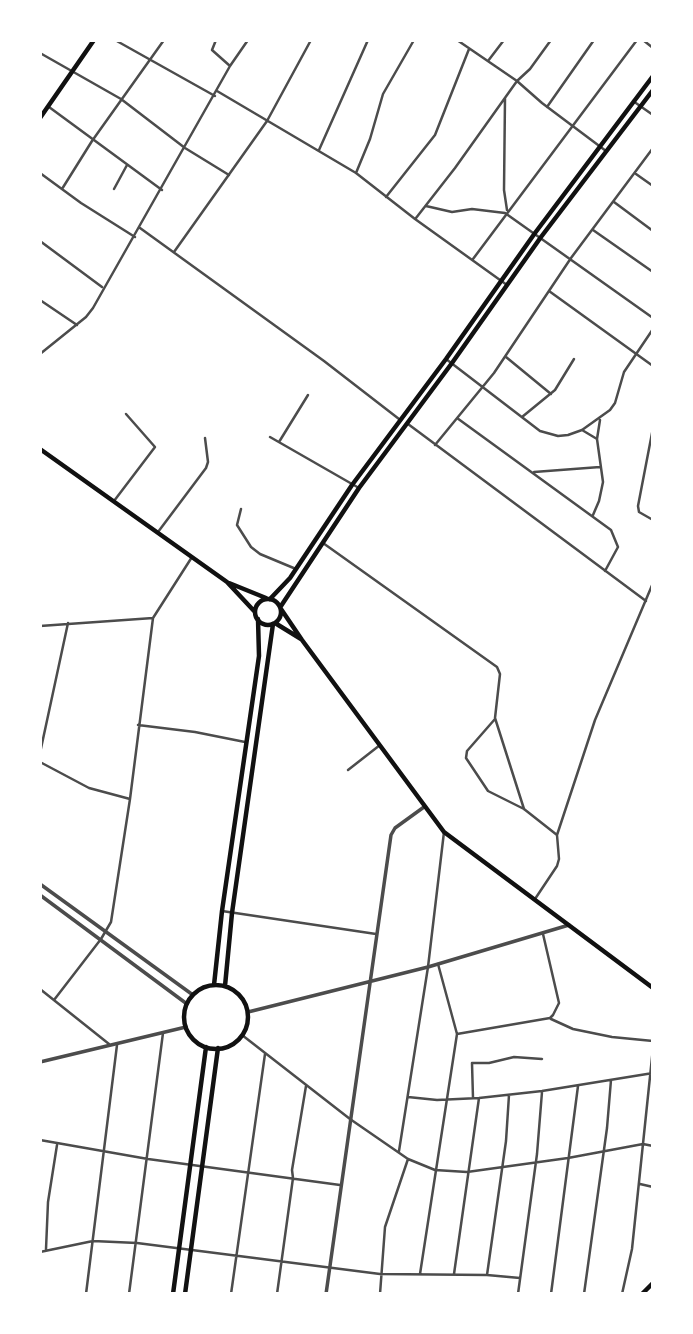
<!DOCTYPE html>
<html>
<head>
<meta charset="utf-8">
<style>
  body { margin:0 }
  #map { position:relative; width:693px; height:1334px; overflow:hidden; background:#fff; font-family:Figtree,sans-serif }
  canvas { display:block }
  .frame { position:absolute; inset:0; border:42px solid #fff; pointer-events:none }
</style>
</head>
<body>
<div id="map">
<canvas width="693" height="1334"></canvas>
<div class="frame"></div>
</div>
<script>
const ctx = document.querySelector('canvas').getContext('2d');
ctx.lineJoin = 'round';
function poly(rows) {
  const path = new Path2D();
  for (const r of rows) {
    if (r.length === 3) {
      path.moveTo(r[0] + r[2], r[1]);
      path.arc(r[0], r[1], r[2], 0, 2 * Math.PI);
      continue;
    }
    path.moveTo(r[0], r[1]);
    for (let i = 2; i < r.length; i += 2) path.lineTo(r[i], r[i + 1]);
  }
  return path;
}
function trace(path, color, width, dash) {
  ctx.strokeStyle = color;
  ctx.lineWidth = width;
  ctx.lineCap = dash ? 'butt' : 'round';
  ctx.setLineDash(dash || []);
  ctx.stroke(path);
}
const minor = poly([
  [115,40,215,96],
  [216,40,212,50,230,66],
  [457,40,517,81,542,103,606,151],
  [643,40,653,48],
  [40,53,121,99,185,148,229,175],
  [488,61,504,40],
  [217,91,356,173,415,219,507,285],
  [505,98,504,190,507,210],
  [633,101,653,115],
  [49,107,162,190],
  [547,107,594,40],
  [319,150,368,40],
  [40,173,81,203,135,237],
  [356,173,370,139,383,94,414,40],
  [636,174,653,186],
  [62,189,92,141,164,40],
  [114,189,127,165],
  [386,197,435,135,469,49],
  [614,202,653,231],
  [426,206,452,212,472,209,505,213,653,318],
  [416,218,455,168,517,81,530,69,551,40],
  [140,228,324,361,399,419],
  [593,230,653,272],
  [40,241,102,287],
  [174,252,267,121,311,40],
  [473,259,637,40],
  [549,291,653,366],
  [40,300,77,325],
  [40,354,86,317,93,308,230,66,248,40],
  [506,357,551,394],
  [446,359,540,431,558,436,568,435,582,430,610,410,615,403,624,372,653,329],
  [522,417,555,390,574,359],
  [457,418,611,530,618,547,605,571],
  [408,424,646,601],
  [653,428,638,506,639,512,653,520],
  [582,430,597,439],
  [270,437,359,488],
  [279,442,308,395],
  [435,445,494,373,571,258,653,148],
  [534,472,600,467],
  [114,501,155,447,126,414],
  [241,509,237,525,251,547,260,554,296,569],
  [593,515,599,501,603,482,597,439,600,420],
  [158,532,206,468,208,462,205,438],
  [323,543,497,667,500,674,495,718,524,809],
  [40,626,153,618],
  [495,719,467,751,466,758,488,791,524,809,557,835],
  [138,725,195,732,245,742],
  [40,753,68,623],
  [40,762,89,788,130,799],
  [348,770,380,745],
  [535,899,557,866,559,859,557,835,595,720,653,583],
  [222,911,376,934],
  [40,989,109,1044],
  [54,1000,101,939,111,922,130,799,153,618,192,557],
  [551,1019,573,1029,612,1037,653,1041],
  [457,1034,550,1018,553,1015,559,1003,543,934],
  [242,1035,350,1119,408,1159,435,1170,467,1172,568,1158,643,1144,653,1146],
  [408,1097,437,1100,479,1098,542,1091,653,1073],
  [473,1098,472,1063,489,1063,514,1057,542,1059],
  [40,1140,148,1159,340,1185],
  [399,1151,428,967,444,832],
  [640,1184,653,1187],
  [46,1249,48,1202,57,1145],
  [40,1252,93,1241,137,1243,380,1274,487,1275,520,1278],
  [420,1274,457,1034,438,964],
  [454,1274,479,1098],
  [487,1275,506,1141,509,1095],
  [86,1294,117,1045],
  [129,1294,163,1033],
  [231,1294,265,1054],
  [277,1294,293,1178,292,1170,306,1086],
  [380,1294,385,1227,408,1159],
  [518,1294,537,1154,542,1092],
  [551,1294,578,1086],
  [584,1294,607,1128,611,1080],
  [622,1294,632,1249,653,1048]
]);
const tertiary = poly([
  [40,884,193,995],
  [40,895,187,1004],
  [248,1012,428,967,569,925],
  [40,1062,186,1027],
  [326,1294,391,835,395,828,424,807]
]);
const secondary = poly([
  [40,118,94,40],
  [270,599,290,578,352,485,446,359,535,233,653,76],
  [281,606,359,488,452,363,541,237,653,90]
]);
const primary = poly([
  [214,985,222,911,259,656,258,619],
  [216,1017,32],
  [225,986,232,913,273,624],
  [173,1294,206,1047],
  [185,1294,218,1048],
  [642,1294,653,1283]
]);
const trunk = poly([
  [40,449,227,582,255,612],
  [229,583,266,598],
  [268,612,13],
  [281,609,302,640,444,832,653,988],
  [275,623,301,639]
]);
trace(minor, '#4c4c4c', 2.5);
trace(tertiary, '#4c4c4c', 3.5);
trace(secondary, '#111', 4.5);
trace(primary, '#111', 4.5);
trace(trunk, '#111', 4.5);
</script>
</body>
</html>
